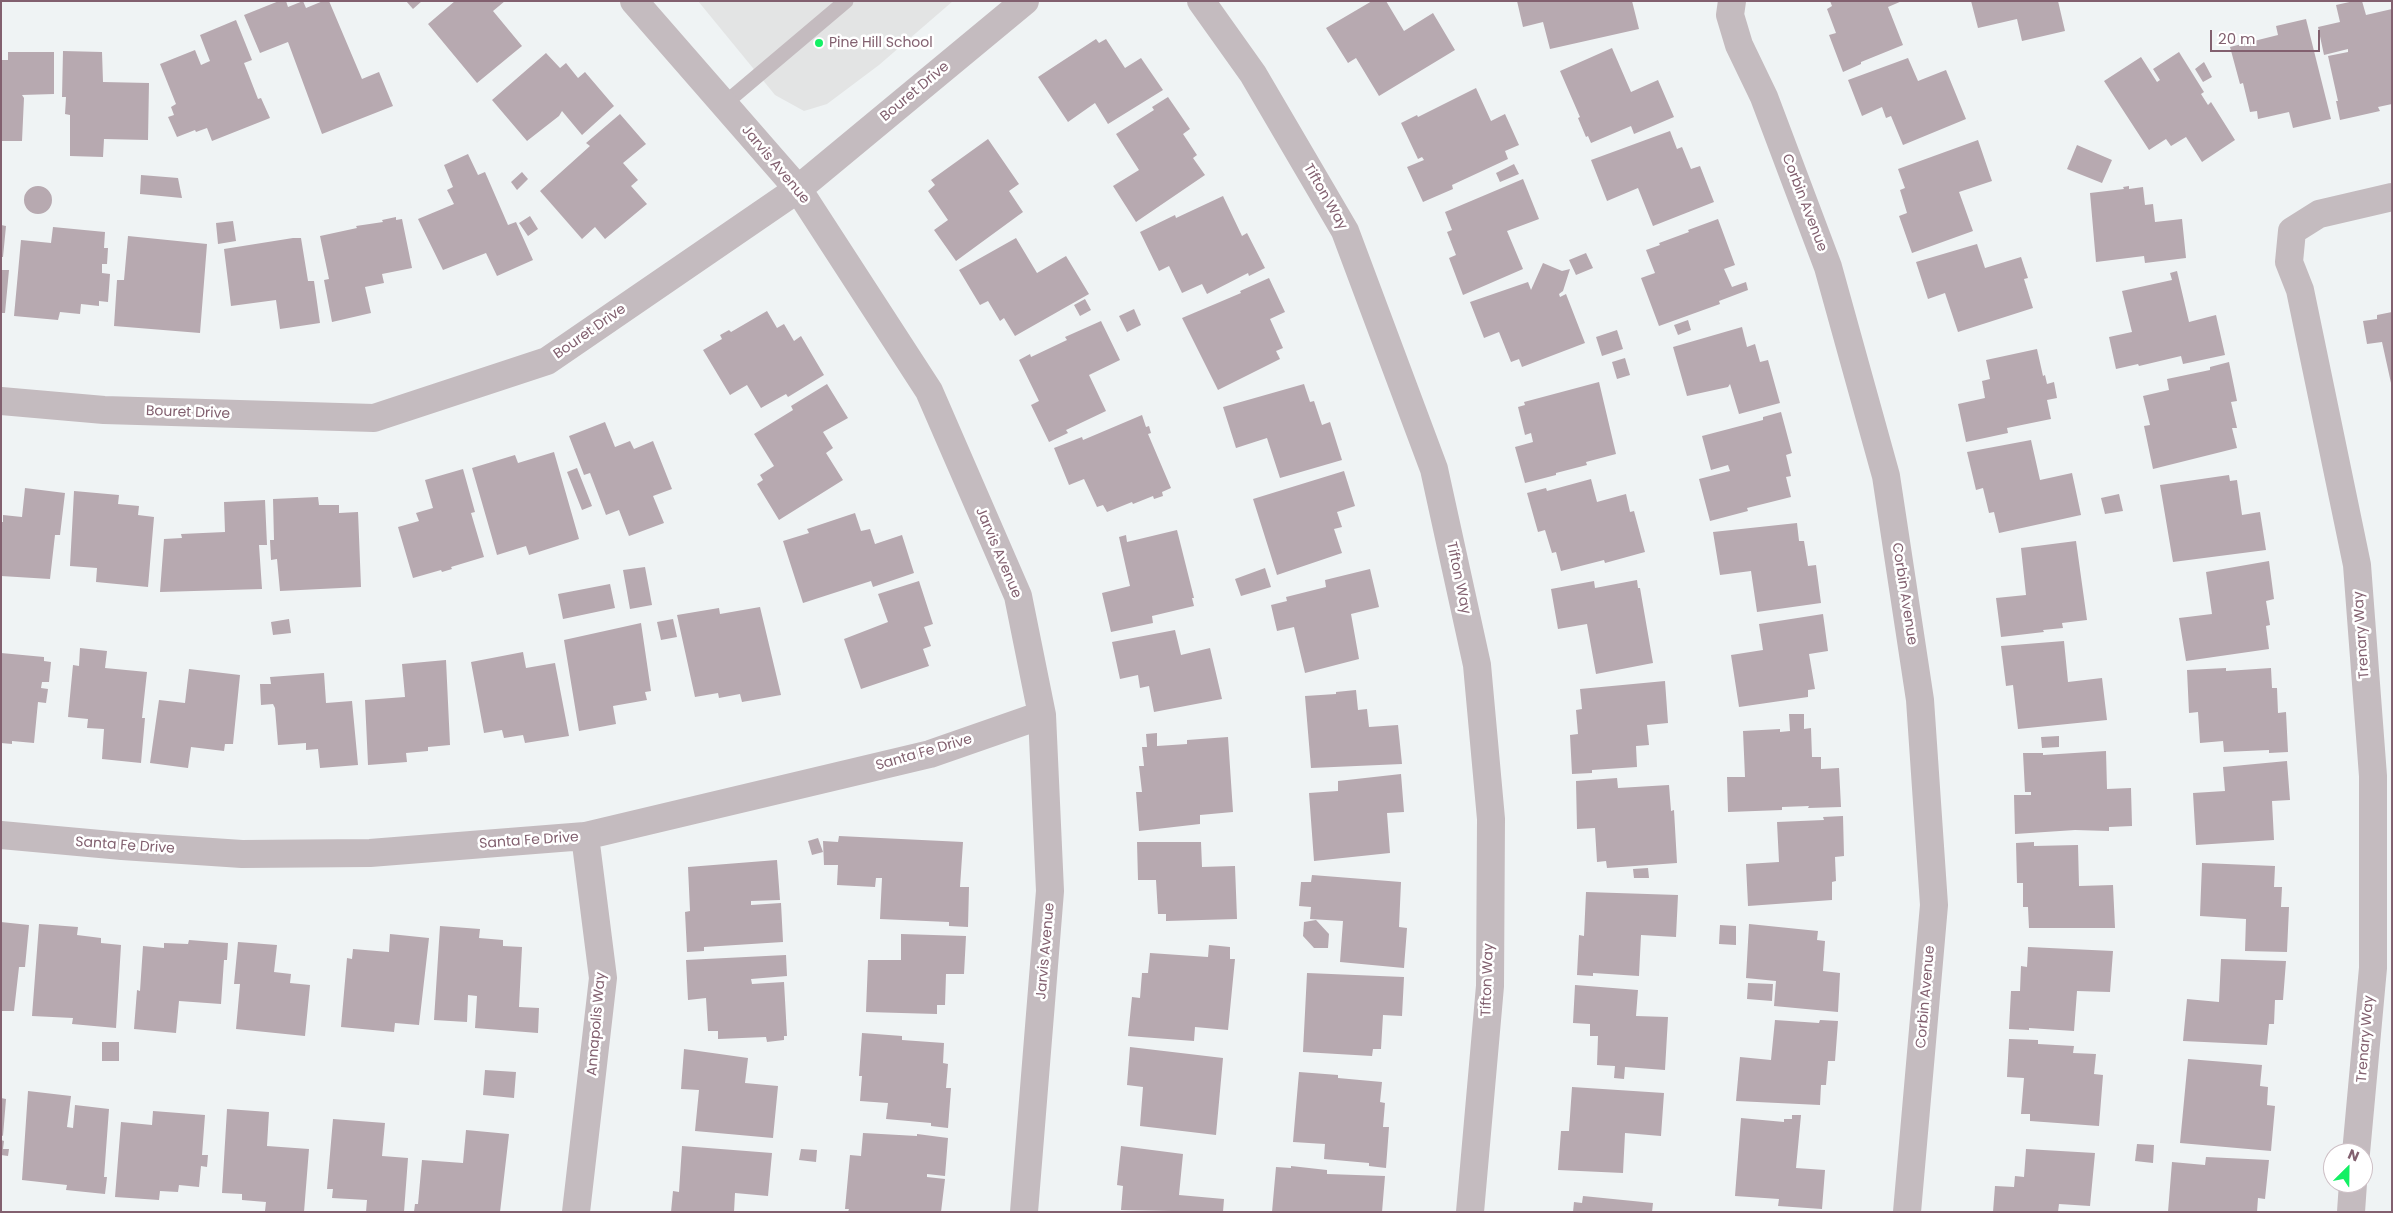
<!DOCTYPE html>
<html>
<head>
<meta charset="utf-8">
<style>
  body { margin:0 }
  #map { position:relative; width:2393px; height:1213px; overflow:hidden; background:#eff3f4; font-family:Poppins,sans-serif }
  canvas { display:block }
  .frame { position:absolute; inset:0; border:2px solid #82606f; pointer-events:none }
  .north { position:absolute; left:2323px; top:1143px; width:50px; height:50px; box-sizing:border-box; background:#fff; border:1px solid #cdbfc5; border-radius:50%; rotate:23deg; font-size:14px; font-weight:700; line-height:20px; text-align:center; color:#82606f }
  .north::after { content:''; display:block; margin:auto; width:18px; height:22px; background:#13f064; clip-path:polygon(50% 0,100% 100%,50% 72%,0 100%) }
  .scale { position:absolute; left:2210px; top:30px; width:110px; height:22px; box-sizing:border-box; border:2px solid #82606f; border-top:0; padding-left:6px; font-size:15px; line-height:18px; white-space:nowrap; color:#82606f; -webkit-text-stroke:4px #fff; paint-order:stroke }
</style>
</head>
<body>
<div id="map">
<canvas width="2393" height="1213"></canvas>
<div class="frame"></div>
<div class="north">N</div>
<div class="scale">20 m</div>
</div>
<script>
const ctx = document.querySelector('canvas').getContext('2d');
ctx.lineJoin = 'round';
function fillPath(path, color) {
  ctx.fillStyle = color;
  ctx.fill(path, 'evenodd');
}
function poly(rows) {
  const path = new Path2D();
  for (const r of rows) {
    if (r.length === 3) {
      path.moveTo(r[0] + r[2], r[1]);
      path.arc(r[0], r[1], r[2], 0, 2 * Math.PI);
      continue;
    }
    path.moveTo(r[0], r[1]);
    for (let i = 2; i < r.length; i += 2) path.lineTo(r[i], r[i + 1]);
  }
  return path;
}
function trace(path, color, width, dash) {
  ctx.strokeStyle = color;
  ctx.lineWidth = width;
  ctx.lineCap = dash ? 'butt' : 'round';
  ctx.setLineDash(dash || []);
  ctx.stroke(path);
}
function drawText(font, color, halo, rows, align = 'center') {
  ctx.font = font + ' Poppins,sans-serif';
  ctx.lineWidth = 5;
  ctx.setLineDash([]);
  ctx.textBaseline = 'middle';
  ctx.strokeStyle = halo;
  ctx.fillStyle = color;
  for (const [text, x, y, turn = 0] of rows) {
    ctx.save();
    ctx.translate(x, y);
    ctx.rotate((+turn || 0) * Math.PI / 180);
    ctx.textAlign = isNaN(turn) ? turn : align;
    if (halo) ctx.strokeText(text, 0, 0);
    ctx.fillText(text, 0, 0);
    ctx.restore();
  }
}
const built = poly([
  [698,1,953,1,879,65,827,104,804,111,775,95]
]);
const building = poly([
  [279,1,286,1,288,7,303,1,306,8,323,1,329,1,362,79,379,72,393,106,322,134,288,42,260,53,244,15],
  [406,1,422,1,413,9],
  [455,1,505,1,493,11,522,46,477,83,428,24],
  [1372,1,1386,1,1404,31,1433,13,1455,50,1379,96,1356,58,1348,63,1326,28],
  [1517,1,1632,1,1639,29,1550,49,1543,22,1523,27],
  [1830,1,1902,1,1888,7,1903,45,1861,62,1861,64,1843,72,1829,35,1836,33,1827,9,1832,6],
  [1971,1,2058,1,2065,31,2022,41,2017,19,1978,28],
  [2354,1,2362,1,2366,15,2392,9,2392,104,2378,107,2380,111,2340,120,2336,101,2338,101,2328,56,2348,52,2348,49,2324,55,2318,27,2340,22,2336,5],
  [2306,19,2331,119,2293,128,2289,112,2258,119,2257,111,2250,112,2243,83,2240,84,2230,47,2278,35,2276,26],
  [236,20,252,60,244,63,258,99,261,98,270,118,212,141,207,128,196,132,195,130,177,137,168,117,174,115,171,107,176,104,160,64,195,50,201,65,210,61,200,35],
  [1096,39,1099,43,1106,39,1125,68,1141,58,1163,90,1108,124,1095,103,1068,122,1038,77],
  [1612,48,1631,92,1658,80,1674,117,1634,134,1631,126,1591,143,1588,136,1586,137,1578,118,1580,117,1560,71],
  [63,51,102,52,103,82,149,83,148,140,104,139,103,157,70,156,70,115,65,114,66,97,62,97],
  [8,52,54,52,54,94,22,95,24,98,22,141,1,141,1,60,8,60],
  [2179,52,2204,92,2201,94,2208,105,2211,102,2235,140,2202,162,2186,137,2171,146,2166,139,2149,150,2104,81,2141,57,2157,82,2160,80,2153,69],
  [546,53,560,68,566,63,578,78,585,72,614,106,582,135,562,111,559,116,527,141,492,100],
  [1908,58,1918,81,1946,70,1966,119,1903,145,1891,116,1886,118,1882,107,1862,116,1848,80],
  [2204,62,2212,77,2203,82,2195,69],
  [1476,88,1491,121,1505,114,1519,145,1505,151,1508,159,1452,185,1453,189,1423,202,1407,167,1424,160,1422,157,1418,159,1401,123,1417,115,1418,117],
  [1168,97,1190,129,1183,134,1197,155,1193,158,1205,175,1136,222,1113,186,1139,170,1116,134,1154,110,1152,107],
  [620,114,646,144,623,163,638,180,631,186,647,204,605,239,595,227,582,239,540,191,590,146,586,143],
  [1670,131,1677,149,1682,147,1691,169,1700,166,1714,202,1653,226,1638,188,1607,201,1591,160],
  [988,139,1019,184,1009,191,1023,212,956,261,934,230,948,220,928,191,935,185,931,180],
  [1978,140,1992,181,1959,192,1973,231,1912,253,1899,216,1907,213,1900,190,1905,188,1898,169],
  [2077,145,2112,160,2102,183,2067,169],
  [468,154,478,175,485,172,508,225,516,222,533,260,497,276,486,253,443,270,418,219,454,204,447,190,453,187,444,165],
  [1514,164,1519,174,1500,182,1496,173],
  [522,172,528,179,517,190,511,182],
  [141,175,178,178,182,198,140,194],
  [1523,179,1539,219,1507,231,1523,269,1463,295,1449,258,1456,255,1447,232,1452,230,1445,212],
  [38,200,14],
  [2129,186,2129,189,2143,187,2145,205,2153,204,2155,222,2182,219,2186,258,2145,263,2144,256,2096,262,2090,193,2124,189,2123,187],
  [1223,196,1242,236,1247,233,1265,268,1249,276,1248,273,1207,294,1202,284,1182,293,1169,266,1159,271,1140,232,1175,215,1176,218],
  [530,216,538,229,528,236,519,223],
  [396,217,396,220,402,219,412,268,382,274,384,283,365,287,371,313,332,322,324,280,329,279,320,236,357,228,356,226,383,222,382,220],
  [1718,219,1735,265,1724,269,1732,287,1746,282,1748,290,1719,301,1720,304,1659,326,1641,278,1655,273,1646,250,1660,245,1659,243,1689,232,1688,230],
  [233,221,236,241,218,244,216,223],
  [1,225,6,226,3,257,1,257],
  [53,227,105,232,104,248,108,248,107,264,102,264,102,273,110,274,108,302,99,301,99,306,81,304,80,314,60,312,58,320,14,316,21,240,51,243],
  [128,236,207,244,200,333,114,326,117,280,124,280],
  [293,238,301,238,308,281,314,281,320,323,280,329,276,300,231,306,224,249],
  [1016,238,1037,273,1066,256,1089,294,1015,336,1004,318,1000,321,988,301,980,305,959,270],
  [1977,244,1985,268,2021,257,2028,278,2024,279,2033,308,1958,332,1945,293,1928,299,1916,262],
  [1586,253,1593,268,1576,275,1569,260],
  [1543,263,1562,271,1570,269,1563,291,1559,294,1560,297,1566,294,1585,343,1522,367,1519,359,1511,362,1499,332,1484,338,1470,302,1528,282,1531,290],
  [1,270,9,270,5,313,1,313],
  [2177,271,2189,322,2216,315,2225,355,2183,364,2181,356,2139,366,2138,364,2116,369,2109,337,2132,332,2122,291,2172,280,2170,273],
  [1269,278,1285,312,1270,319,1283,348,1276,351,1280,359,1218,390,1182,318,1241,293,1240,291],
  [1085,299,1091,310,1080,316,1074,305],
  [1134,309,1141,325,1127,332,1119,316],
  [767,311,777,328,784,324,794,341,801,336,824,375,788,397,786,394,761,408,747,385,730,395,703,350,722,339,720,335,729,330,731,332],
  [2392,312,2392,382,2391,383,2382,342,2367,344,2363,321,2377,319,2377,315],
  [1688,320,1691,330,1678,335,1674,325],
  [1101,321,1120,360,1089,375,1106,411,1066,430,1068,433,1049,442,1031,405,1039,401,1019,360,1030,354,1031,357,1067,340,1065,337],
  [1742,327,1747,347,1755,344,1760,362,1768,360,1780,403,1739,414,1730,384,1728,387,1687,396,1673,347],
  [1617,330,1623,349,1602,356,1596,337],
  [2037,349,2043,376,2045,375,2047,384,2054,382,2057,398,2047,400,2051,419,2007,428,2008,433,1966,442,1958,404,1985,398,1982,381,1990,379,1986,360],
  [1625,358,1630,375,1617,379,1612,362],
  [2229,362,2237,401,2231,402,2237,428,2232,428,2237,448,2153,469,2144,426,2150,425,2143,396,2169,390,2167,379,2210,370,2210,367],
  [1599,382,1616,454,1586,462,1587,465,1556,473,1556,475,1525,483,1515,447,1533,442,1531,433,1525,435,1518,407,1525,405,1524,402],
  [827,384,848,418,823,432,833,448,826,453,843,480,779,520,757,484,763,480,760,475,774,466,754,434,793,410,791,406],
  [1304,384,1310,402,1314,401,1322,425,1330,422,1342,460,1280,478,1267,438,1236,448,1223,407],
  [1781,412,1792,453,1786,455,1791,476,1786,477,1791,497,1747,508,1748,511,1710,521,1699,479,1730,471,1728,465,1711,470,1702,436,1763,420,1763,417],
  [1142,415,1146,427,1149,426,1151,433,1148,434,1171,488,1162,492,1163,496,1154,499,1153,496,1133,504,1132,502,1107,512,1103,505,1097,507,1084,479,1069,485,1054,448,1082,437,1083,440],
  [605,422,615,447,630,441,634,449,653,441,672,489,653,496,664,523,629,536,619,510,606,515,590,473,584,475,569,436],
  [2031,440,2040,480,2072,473,2081,515,1999,533,1994,512,1989,513,1983,488,1976,490,1967,452],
  [554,452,579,539,529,555,526,546,497,555,472,468,515,455,518,463],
  [577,468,592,506,582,510,567,472],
  [463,469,475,512,471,513,484,557,451,567,452,569,442,572,441,570,413,578,398,527,419,521,416,513,433,508,425,480],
  [1344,471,1355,506,1337,512,1342,527,1334,529,1342,553,1277,575,1253,499],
  [2229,475,2230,481,2237,480,2242,515,2260,512,2266,550,2173,562,2160,485],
  [1591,479,1597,502,1626,494,1630,512,1634,511,1645,552,1605,563,1604,560,1561,571,1556,552,1552,553,1545,530,1538,532,1527,493,1546,488,1547,491],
  [25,488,65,493,60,535,55,535,50,579,1,576,1,522,3,522,3,515,22,517],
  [74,491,119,495,118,504,139,506,138,515,154,517,148,587,96,582,97,568,70,566],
  [2119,494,2123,511,2105,514,2101,498],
  [318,497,319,505,339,505,339,513,358,512,361,587,280,591,277,559,271,560,270,540,274,540,273,499],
  [265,500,267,545,259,545,262,589,160,592,164,539,182,538,181,534,225,532,224,502],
  [855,513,861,531,870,529,875,544,902,535,914,573,873,587,871,581,803,603,783,541,809,533,807,529],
  [1797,523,1799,541,1804,541,1808,566,1816,565,1821,603,1757,612,1751,571,1720,575,1713,532],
  [1177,530,1194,598,1192,598,1194,606,1152,616,1153,623,1111,632,1102,593,1130,586,1119,537,1126,535,1127,542],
  [2076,541,2087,620,2062,623,2063,628,2043,630,2044,632,2001,637,1996,598,2026,595,2021,548],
  [2269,561,2274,599,2266,601,2270,625,2266,626,2269,649,2186,661,2179,618,2212,614,2206,572],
  [645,567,652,605,630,609,623,570],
  [1265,568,1271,587,1241,596,1235,579],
  [1370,569,1379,607,1351,614,1359,659,1305,673,1294,627,1277,631,1271,605,1287,601,1286,597,1326,587,1325,580],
  [1637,580,1638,588,1640,588,1653,663,1596,674,1587,624,1558,629,1551,589,1594,581,1595,588],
  [919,581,933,624,924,627,931,646,923,649,929,666,861,689,844,639,888,622,878,594],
  [610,584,615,608,563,619,558,594],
  [760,607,781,695,742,702,740,694,719,698,718,693,695,697,677,615,719,608,720,614],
  [1823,614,1828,651,1809,654,1815,689,1808,690,1808,697,1739,707,1731,655,1763,650,1759,624],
  [289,619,291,633,273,635,271,622],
  [673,619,677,637,661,640,657,622],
  [641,623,651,691,645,692,647,700,613,706,616,724,579,731,564,640],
  [1175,630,1181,655,1210,648,1222,699,1154,712,1149,686,1140,688,1138,675,1120,679,1112,642],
  [2064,641,2068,682,2102,678,2107,720,2018,729,2013,685,2006,686,2001,646],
  [80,648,107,651,105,668,147,672,142,718,145,718,141,763,102,759,104,729,87,728,88,719,68,717,73,665,79,666],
  [523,652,526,668,555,663,569,736,525,743,523,735,504,738,502,730,484,733,471,662],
  [1,653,44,657,44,661,51,662,49,682,42,682,41,688,48,689,46,703,38,702,34,743,12,741,12,744,1,743],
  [446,660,450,745,428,747,428,751,406,753,407,762,368,765,365,700,405,697,402,664],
  [2226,668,2226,671,2271,668,2272,688,2277,688,2278,713,2286,712,2288,752,2269,753,2269,750,2224,752,2223,741,2200,743,2198,712,2189,713,2187,670],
  [189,669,240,675,233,744,225,744,224,751,191,747,188,768,150,763,159,700,185,703],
  [324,673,326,703,352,701,358,765,320,768,318,749,306,750,306,743,278,745,275,708,273,704,261,705,260,684,271,684,270,677],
  [1665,681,1668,723,1647,725,1649,745,1636,746,1637,767,1592,770,1592,773,1572,774,1570,735,1578,734,1576,710,1582,709,1580,689],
  [1356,690,1358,710,1367,709,1369,727,1398,725,1402,764,1311,768,1305,696,1336,694,1336,692],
  [1789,714,1804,714,1804,729,1811,728,1812,757,1821,757,1821,769,1839,768,1841,807,1808,808,1809,806,1782,807,1782,810,1728,812,1727,777,1745,777,1743,731,1780,729,1780,732,1790,731],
  [1157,733,1157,746,1187,744,1187,740,1228,737,1233,812,1200,815,1200,824,1139,831,1136,792,1142,792,1139,766,1144,766,1142,747,1147,747,1146,734],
  [2059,736,2059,747,2042,748,2041,737],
  [2106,751,2107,789,2131,788,2132,826,2109,827,2109,831,2075,830,2015,834,2014,795,2031,795,2031,792,2025,792,2023,753,2043,753,2043,755],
  [2287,761,2290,800,2272,801,2274,840,2196,845,2193,793,2225,791,2223,767],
  [1401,774,1404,812,1387,813,1390,853,1314,861,1309,793,1338,791,1338,781],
  [1617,778,1618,788,1669,785,1671,811,1674,810,1677,863,1607,868,1606,861,1597,862,1595,828,1577,829,1576,781],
  [1843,816,1844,856,1835,857,1836,881,1832,882,1832,900,1748,906,1746,864,1779,862,1777,822,1824,820,1823,817],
  [839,836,963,842,960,887,969,887,968,927,949,926,949,922,880,919,882,878,876,878,875,887,837,885,838,865,824,865,823,841,838,842],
  [818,838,823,852,812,855,808,841],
  [1137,842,1201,842,1202,867,1235,866,1237,919,1166,921,1166,914,1158,914,1156,880,1138,880],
  [2034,842,2034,846,2078,845,2079,886,2113,885,2115,928,2029,928,2028,907,2023,907,2023,883,2017,883,2016,843],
  [777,860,780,900,751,901,751,905,781,903,783,942,704,947,704,951,687,952,685,912,690,911,688,867],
  [2202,863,2275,866,2274,887,2282,887,2281,907,2289,907,2287,952,2245,951,2246,919,2200,916],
  [1648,868,1649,878,1634,878,1633,869],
  [1312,875,1401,882,1399,927,1407,928,1404,968,1340,962,1343,921,1310,919,1311,907,1299,906,1301,882,1311,882],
  [1586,892,1678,895,1676,937,1641,935,1639,976,1593,973,1593,976,1577,975,1579,935,1584,936],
  [1316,920,1329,934,1328,948,1314,948,1303,936,1304,922],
  [1,922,29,925,25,967,19,967,14,1011,1,1011],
  [39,924,78,927,77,935,101,938,101,943,121,945,116,1028,72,1024,73,1018,32,1016],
  [1749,924,1818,931,1817,940,1825,941,1823,971,1840,973,1838,1012,1774,1006,1776,981,1746,978],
  [1720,925,1736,926,1736,945,1719,944],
  [440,926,480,929,479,938,503,940,503,946,522,947,519,1007,539,1008,538,1033,475,1028,477,996,468,995,467,1022,434,1020],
  [390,934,429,938,419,1025,395,1023,394,1032,341,1027,347,958,352,959,353,949,389,952],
  [901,934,966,936,964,974,946,974,945,1005,937,1005,937,1014,866,1012,868,960,901,960],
  [189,940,228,943,227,960,224,960,221,1004,179,1001,176,1033,134,1029,137,990,140,991,143,946,164,948,164,943,188,944],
  [238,942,277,945,274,972,291,974,290,983,310,985,305,1036,236,1029,240,984,234,984],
  [1209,945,1230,947,1230,959,1235,959,1228,1030,1195,1027,1194,1041,1128,1036,1132,997,1140,998,1142,973,1148,973,1150,953,1208,957],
  [2028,947,2113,951,2110,992,2077,991,2074,1031,2029,1028,2029,1030,2009,1029,2011,991,2020,991,2021,966,2027,967],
  [786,955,787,976,751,979,752,984,784,982,787,1036,784,1036,784,1040,767,1042,766,1037,718,1039,718,1031,708,1031,706,998,688,1000,686,960],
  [2221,959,2286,961,2283,1000,2275,1000,2274,1024,2269,1024,2267,1045,2183,1041,2187,999,2219,1002],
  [1307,973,1404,977,1402,1016,1383,1015,1381,1049,1373,1049,1372,1056,1303,1052],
  [1748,983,1773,984,1772,1001,1747,999],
  [1575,985,1638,990,1636,1016,1668,1017,1665,1070,1625,1067,1624,1079,1614,1078,1615,1066,1597,1065,1598,1036,1590,1036,1590,1024,1573,1023],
  [1775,1020,1819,1023,1820,1020,1838,1021,1835,1061,1828,1061,1826,1085,1821,1085,1820,1105,1736,1101,1740,1057,1771,1060],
  [862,1033,902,1036,902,1040,944,1043,943,1063,948,1064,946,1088,951,1088,948,1128,931,1126,931,1123,886,1119,888,1103,860,1101,862,1076,859,1076],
  [2009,1039,2038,1040,2038,1044,2074,1046,2073,1053,2096,1054,2094,1074,2103,1075,2099,1126,2030,1121,2030,1114,2021,1114,2024,1078,2007,1077],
  [102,1042,119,1042,119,1061,102,1061],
  [1130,1047,1223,1058,1216,1135,1140,1126,1143,1087,1127,1085],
  [684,1049,748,1058,745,1083,778,1086,773,1138,695,1131,699,1090,681,1089],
  [2188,1059,2262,1065,2260,1086,2268,1087,2267,1105,2275,1106,2271,1151,2180,1143],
  [485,1070,516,1072,514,1098,483,1095],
  [1299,1072,1338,1075,1338,1078,1382,1082,1380,1102,1385,1103,1383,1127,1389,1127,1386,1168,1369,1166,1369,1163,1324,1159,1325,1144,1293,1142],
  [1572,1087,1664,1093,1661,1136,1625,1133,1623,1173,1558,1170,1561,1131,1569,1131],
  [28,1091,71,1096,67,1127,73,1128,75,1105,109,1109,104,1177,107,1177,105,1194,66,1190,67,1185,22,1180],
  [1,1098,6,1099,3,1136,1,1135],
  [227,1109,269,1112,267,1146,309,1149,304,1212,265,1211,266,1202,242,1200,242,1194,222,1193],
  [153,1111,205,1115,202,1155,208,1155,207,1167,201,1166,199,1187,179,1185,178,1192,160,1191,159,1200,115,1197,121,1122,152,1125],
  [1792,1115,1801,1115,1796,1168,1825,1170,1822,1209,1778,1206,1779,1199,1735,1196,1741,1118,1784,1122,1784,1119,1792,1119],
  [333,1119,385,1123,382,1156,408,1158,404,1212,366,1212,367,1200,332,1198,333,1189,327,1189],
  [466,1130,509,1134,500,1212,414,1212,415,1204,418,1204,422,1160,463,1163],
  [863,1133,917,1136,917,1134,948,1138,945,1176,927,1174,927,1177,945,1179,941,1212,848,1212,849,1209,845,1209,850,1155,861,1156],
  [1,1140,4,1141,3,1149,9,1149,8,1156,1,1155],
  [2137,1144,2154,1145,2153,1163,2135,1161],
  [682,1146,772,1153,768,1196,735,1193,734,1212,671,1212,673,1191,679,1192],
  [1121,1146,1183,1154,1179,1195,1224,1199,1223,1212,1121,1210,1123,1186,1117,1185],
  [801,1149,817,1150,816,1162,799,1160],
  [2026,1149,2095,1153,2090,1206,2059,1204,2058,1212,1993,1212,1995,1186,2014,1187,2015,1176,2024,1177],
  [2206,1157,2269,1160,2265,1199,2258,1198,2257,1212,2168,1212,2172,1162,2205,1165],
  [1291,1166,1327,1170,1327,1174,1385,1176,1382,1212,1272,1212,1276,1167,1291,1168],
  [1583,1196,1653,1203,1652,1212,1573,1212,1574,1202,1582,1203]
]);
const lane = poly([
  [723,105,846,1]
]);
const street = poly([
  [634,1,798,189,929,391,1018,596,1042,715,1050,891,1024,1212],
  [1201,1,1253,74,1345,231,1434,469,1477,665,1491,819,1490,986,1470,1212],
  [1732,1,1730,15,1739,45,1764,97,1828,267,1886,476,1920,700,1934,905,1907,1212],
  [1,401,104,410,374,418,547,361,798,189,1025,1],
  [1,835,122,846,242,854,370,853,585,836,930,754,1042,715],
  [2356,1153,2373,968,2373,776,2357,565,2300,290,2289,262,2292,231,2319,214,2392,197],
  [576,1212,603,978,585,836],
  [2351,1212,2353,1183]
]);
const markers = [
  [819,43,5,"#13f064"]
];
const poiNames = [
  ["Pine Hill School",829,43]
];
const streetNames = [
  ["Bouret Drive",915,92,-40],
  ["Jarvis Avenue",775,165,50],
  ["Tifton Way",1325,197,60],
  ["Corbin Avenue",1804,203,69],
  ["Bouret Drive",590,332,-35],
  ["Bouret Drive",188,413,2],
  ["Jarvis Avenue",998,553,67],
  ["Tifton Way",1458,578,78],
  ["Corbin Avenue",1904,594,81],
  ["Trenary Way",2362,635,-94],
  ["Santa Fe Drive",924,753,-16],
  ["Santa Fe Drive",529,841,-4],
  ["Santa Fe Drive",125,846,4],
  ["Jarvis Avenue",1046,951,-85],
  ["Tifton Way",1488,980,-88],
  ["Corbin Avenue",1926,997,-85],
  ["Annapolis Way",597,1024,-85],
  ["Trenary Way",2366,1039,-85]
];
fillPath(built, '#e3e4e4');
fillPath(building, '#b7a9b0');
trace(lane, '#c4bbbf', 15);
trace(street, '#c4bbbf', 28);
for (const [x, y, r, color] of markers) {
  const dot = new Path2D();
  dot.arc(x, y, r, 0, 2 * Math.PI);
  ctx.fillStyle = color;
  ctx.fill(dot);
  trace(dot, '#fff', 2);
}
drawText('14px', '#82606f', '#fff', poiNames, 'left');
drawText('14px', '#82606f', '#fff', streetNames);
</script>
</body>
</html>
